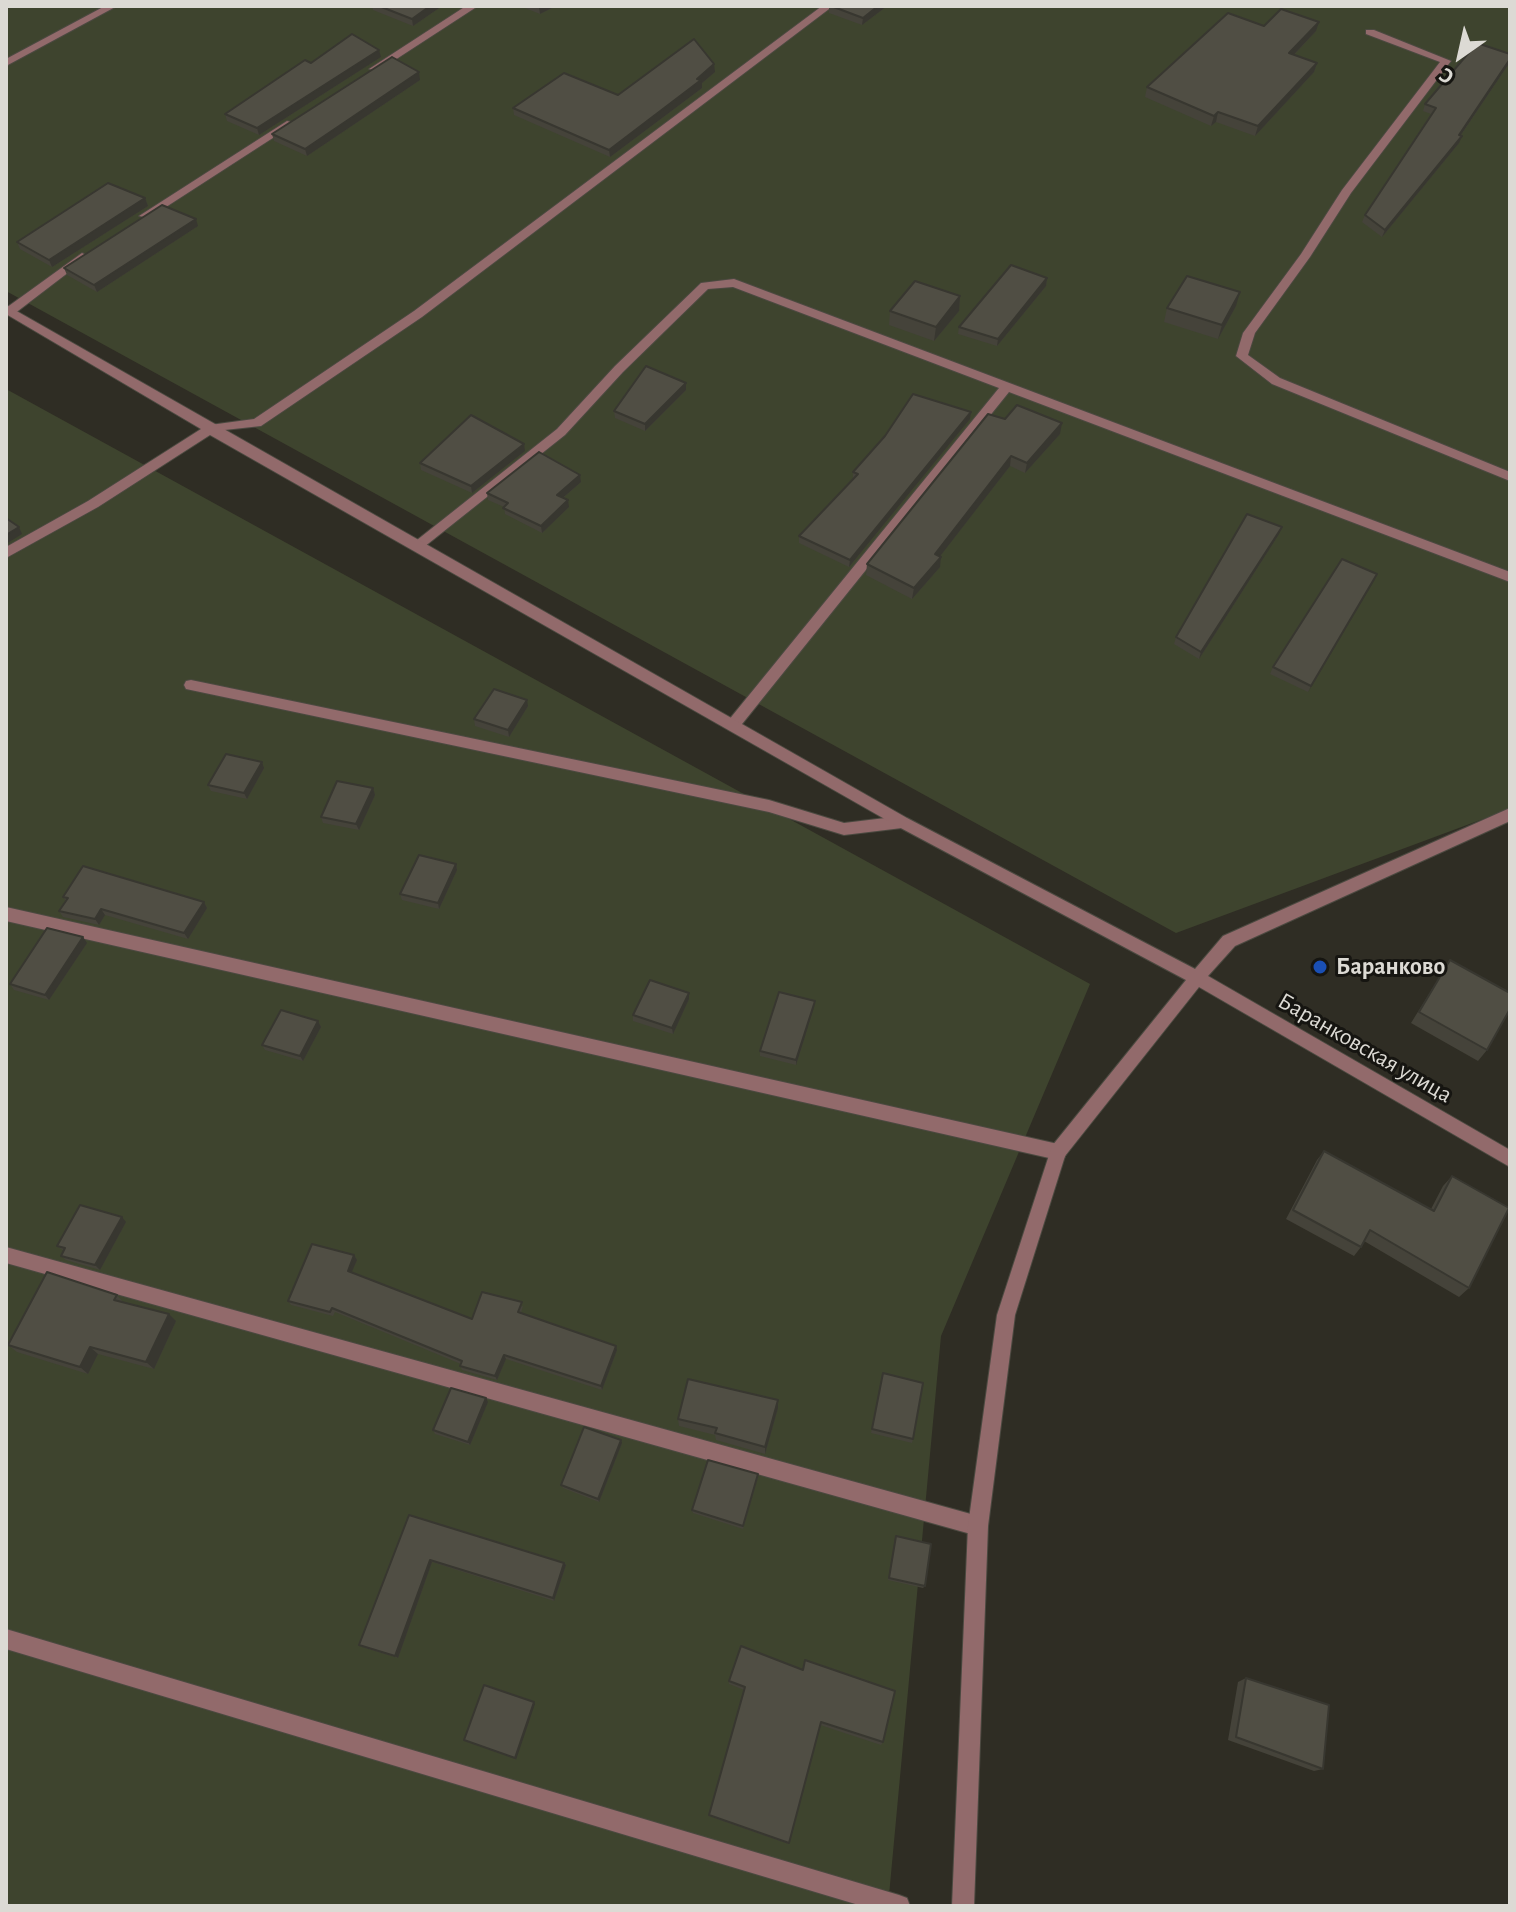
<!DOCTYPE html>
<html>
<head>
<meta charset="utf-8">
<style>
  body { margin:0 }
  #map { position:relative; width:1516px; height:1912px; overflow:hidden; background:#2f2d24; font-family:"Alegreya Sans",sans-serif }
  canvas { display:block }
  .frame { position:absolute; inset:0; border:8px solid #dcdad4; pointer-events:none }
  .north { position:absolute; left:1420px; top:16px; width:80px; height:80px; -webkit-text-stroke:6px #161511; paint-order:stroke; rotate:214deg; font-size:22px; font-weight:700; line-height:32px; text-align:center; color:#dcdad4 }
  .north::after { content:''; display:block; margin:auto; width:28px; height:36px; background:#dcdad4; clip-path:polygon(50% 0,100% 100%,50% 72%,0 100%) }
</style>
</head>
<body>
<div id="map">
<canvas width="1516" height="1912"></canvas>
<div class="frame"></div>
<div class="north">С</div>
</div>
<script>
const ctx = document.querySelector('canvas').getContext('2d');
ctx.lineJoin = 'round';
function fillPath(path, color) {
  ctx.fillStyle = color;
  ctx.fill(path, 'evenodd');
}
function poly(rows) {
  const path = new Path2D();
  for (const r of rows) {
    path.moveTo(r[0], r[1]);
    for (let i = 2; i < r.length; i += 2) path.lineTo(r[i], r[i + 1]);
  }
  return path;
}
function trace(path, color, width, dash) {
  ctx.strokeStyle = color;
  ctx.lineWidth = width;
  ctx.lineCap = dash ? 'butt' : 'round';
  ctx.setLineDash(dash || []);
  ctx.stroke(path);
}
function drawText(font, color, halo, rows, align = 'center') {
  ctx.font = font + ' "Alegreya Sans",sans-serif';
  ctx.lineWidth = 6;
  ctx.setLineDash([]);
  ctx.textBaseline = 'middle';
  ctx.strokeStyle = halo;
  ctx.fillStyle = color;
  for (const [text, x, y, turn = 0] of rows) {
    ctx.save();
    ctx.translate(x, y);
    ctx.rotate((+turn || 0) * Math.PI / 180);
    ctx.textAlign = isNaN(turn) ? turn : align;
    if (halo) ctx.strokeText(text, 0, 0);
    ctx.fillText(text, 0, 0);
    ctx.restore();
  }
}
const green = poly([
  [6,6,1510,6,1510,809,1176,933,6,291],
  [6,389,1090,984,941,1336,888,1906,6,1906]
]);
const lane = poly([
  [105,6,117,6,6,66,6,59,105,6],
  [466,6,478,6,378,71,369,69,466,6],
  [822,6,833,6,422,317,261,426,206,432,206,426,210,425,254,419,414,311,822,6],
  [1366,30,1374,30,1451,61,1351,193,1310,257,1255,333,1248,355,1280,378,1510,472,1510,481,1272,384,1236,356,1243,333,1301,254,1342,190,1440,62,1366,34,1366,30],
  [287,121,296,123,149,218,139,216,287,121],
  [82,253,86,255,86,259,14,314,6,314,6,308,82,253],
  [734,279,1510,572,1510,582,1009,392,738,729,728,729,726,725,728,721,999,388,733,287,708,289,623,372,565,435,424,547,419,549,412,544,557,429,615,366,701,283,734,279],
  [191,680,769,800,844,823,902,816,910,822,902,828,844,835,769,812,186,689,184,685,186,681,191,680],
  [6,907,1058,1144,1064,1146,1067,1152,1064,1158,1058,1160,6,921,6,907],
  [6,1247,978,1516,985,1519,988,1526,985,1533,978,1536,6,1263,6,1247],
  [6,1629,899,1895,907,1898,910,1906,862,1906,6,1649,6,1629]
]);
const street = poly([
  [6,305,907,818,1195,969,1223,936,1510,808,1510,821,1235,946,1208,976,1510,1150,1510,1167,1199,987,1065,1156,1015,1315,988,1526,974,1906,952,1906,968,1526,997,1315,1052,1146,1186,980,897,826,210,435,98,507,6,558,6,547,88,501,201,429,6,314,6,305]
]);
const wall = poly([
  [372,6,442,6,413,26,373,10],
  [520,6,556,6,540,14],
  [829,6,887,6,862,25,829,13],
  [1264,26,1316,31,1294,55,1317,63,1314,72,1255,136,1216,122,1211,126,1145,97,1147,87],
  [1510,54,1510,62,1461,135,1459,143,1382,237,1362,222,1365,215,1431,114,1423,111,1425,104],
  [381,57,259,135,227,121,225,114,311,63],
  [715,72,702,83,702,88,610,157,514,115,513,108,618,95],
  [420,80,307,156,274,141,272,134],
  [145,198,148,206,52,267,20,249,17,242],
  [198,226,97,292,67,275,64,268],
  [1047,278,1046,286,997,346,958,334,959,327],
  [960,296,959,311,934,341,889,325,890,311],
  [1236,306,1218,339,1164,322,1167,308],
  [686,383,686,390,645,431,615,418,614,411],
  [970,419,849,567,799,543,799,536,853,479,853,472],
  [1005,419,1060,434,1025,473,1010,466,940,556,940,567,912,599,866,575,867,564],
  [525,451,472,493,421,470,420,463],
  [581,482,563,498,569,507,542,533,505,514,504,507,488,500,487,493],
  [1279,534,1199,659,1174,644,1176,637],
  [1377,574,1308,692,1270,674,1273,667],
  [528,706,509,737,475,726,474,719],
  [264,768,247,799,211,791,208,785],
  [373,788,375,795,359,830,323,823,321,817],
  [456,864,457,870,439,909,402,900,400,894],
  [63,897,204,902,207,908,188,939,105,915,99,925,63,917,59,911,66,901],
  [87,943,49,1000,14,990,10,984],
  [1450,960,1487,1050,1478,1061,1411,1023],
  [689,993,689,999,673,1034,633,1021,633,1015],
  [814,1007,796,1065,760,1056,760,1051],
  [318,1021,321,1027,303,1061,265,1050,262,1045],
  [1324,1151,1431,1209,1443,1186,1452,1176,1469,1288,1459,1297,1364,1241,1361,1247,1354,1256,1286,1219,1317,1160],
  [126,1222,100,1270,66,1260,61,1256,64,1251,57,1246],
  [354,1255,357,1260,351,1273,472,1319,523,1306,521,1313,617,1350,602,1390,506,1359,497,1380,462,1370,460,1366,461,1364,335,1312,333,1316,291,1305,288,1301],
  [117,1295,123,1302,176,1321,154,1369,98,1354,88,1374,17,1352,8,1345],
  [883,1373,913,1439,912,1443,871,1433],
  [778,1400,778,1408,765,1454,716,1440,715,1435,679,1426,678,1419],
  [488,1402,470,1445,435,1434,433,1430],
  [622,1443,599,1502,563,1488,561,1485],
  [758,1477,743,1529,693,1513,692,1510],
  [409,1515,564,1563,566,1565,554,1601,432,1562,398,1658,362,1647,359,1645],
  [895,1539,925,1586,923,1588,888,1580],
  [1246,1678,1323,1769,1314,1771,1228,1740,1238,1682],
  [729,1681,883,1742,881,1745,820,1725,789,1844,709,1816,709,1815,744,1690,729,1684]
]);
const shadedWall = poly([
  [430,6,442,6,413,26,412,19],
  [541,6,556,6,540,14,539,7],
  [878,6,887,6,862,25,863,18],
  [1319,22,1316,31,1286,63,1289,53],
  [379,50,381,57,259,135,257,128],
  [1510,59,1510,62,1456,142,1459,135],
  [1317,63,1314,72,1255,136,1258,126],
  [714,64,715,72,702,83,702,88,610,157,609,150],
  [419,72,420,80,307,156,305,149],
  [1218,112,1216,122,1211,126,1214,116],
  [1462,136,1459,143,1382,237,1385,230],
  [145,198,148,206,52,267,49,260],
  [196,219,198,226,97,292,94,285],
  [1047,278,1046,286,997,346,998,339],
  [1240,292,1236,306,1218,339,1222,325],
  [960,296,959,311,934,341,936,327],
  [686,383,686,390,645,431,645,424],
  [971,412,970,419,849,567,850,560],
  [1062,423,1060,434,1025,473,1027,463],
  [524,444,525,451,472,493,471,486],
  [1011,456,1010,466,934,564,935,554],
  [580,475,581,482,558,502,557,495],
  [568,500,569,507,542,533,541,526],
  [19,527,22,534,6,544,6,535],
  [1282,527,1279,534,1199,659,1201,652],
  [941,557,940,567,912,599,914,588],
  [1377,574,1374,581,1308,692,1311,686],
  [527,700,528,706,509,737,508,730],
  [262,762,264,768,247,799,244,793],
  [373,788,375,795,359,830,356,824],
  [456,864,457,870,439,909,438,903],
  [204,902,207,908,188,939,184,933],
  [101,909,105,915,99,925,95,919],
  [83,937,87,943,49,1000,45,995],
  [689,993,689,999,673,1034,672,1028],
  [815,1001,814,1007,796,1065,796,1060],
  [318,1021,321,1027,303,1061,300,1056],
  [122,1217,126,1222,100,1270,95,1265],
  [354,1255,357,1260,350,1276,348,1271],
  [169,1314,176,1321,154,1369,146,1362],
  [616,1346,617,1350,602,1390,601,1386],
  [90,1347,98,1354,88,1374,80,1367],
  [504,1355,506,1359,497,1380,495,1376],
  [486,1398,488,1402,470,1445,468,1442],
  [778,1400,778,1408,765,1454,765,1447],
  [621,1440,622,1443,599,1502,598,1499],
  [430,1560,432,1562,398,1658,395,1656],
  [564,1563,566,1565,554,1601,553,1598],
  [534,1702,535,1704,516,1760,515,1758]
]);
const building = poly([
  [379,6,430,6,412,19,379,6],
  [831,6,878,6,863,18,831,6],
  [1281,9,1319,22,1289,53,1317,63,1258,126,1218,112,1214,116,1147,87,1228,13,1264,26,1281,9],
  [352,34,379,50,257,128,225,114,305,60,311,63,352,34],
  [694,39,714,64,697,79,701,80,609,150,513,108,564,73,618,95,694,39],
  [1477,43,1510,54,1510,59,1459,135,1462,136,1385,230,1365,215,1436,108,1425,104,1477,43],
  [392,57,419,72,305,149,272,134,392,57],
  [108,183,145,198,49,260,17,242,108,183],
  [162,205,196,219,94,285,64,268,162,205],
  [1011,265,1047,278,998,339,959,327,1011,265],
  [1187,276,1240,292,1222,325,1167,308,1187,276],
  [915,281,960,296,936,327,890,311,915,281],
  [646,366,686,383,645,424,614,411,646,366],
  [913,394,971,412,850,560,799,536,858,474,853,472,885,436,913,394],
  [1017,405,1062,423,1027,463,1011,456,935,554,941,557,914,588,867,564,988,414,1005,419,1017,405],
  [471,415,524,444,471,486,420,463,471,415],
  [539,452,580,475,557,495,568,500,541,526,503,508,508,503,487,493,539,452],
  [1247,514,1282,527,1201,652,1176,637,1247,514],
  [6,518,19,527,6,535,6,518],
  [1342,559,1377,574,1311,686,1273,667,1342,559],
  [494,689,527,700,508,730,474,719,494,689],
  [226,754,262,762,244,793,208,785,226,754],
  [337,781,373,788,356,824,321,817,337,781],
  [419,855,456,864,438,903,400,894,419,855],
  [83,866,204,902,184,933,101,909,95,919,59,911,68,898,63,897,83,866],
  [47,928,83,937,45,995,10,984,47,928],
  [1450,960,1510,993,1510,1009,1487,1050,1419,1012,1450,960],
  [650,980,689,993,672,1028,633,1015,650,980],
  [779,992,815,1001,796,1060,760,1051,779,992],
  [281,1010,318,1021,300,1056,262,1045,281,1010],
  [1324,1151,1434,1211,1452,1176,1509,1208,1469,1288,1370,1230,1361,1247,1293,1210,1324,1151],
  [80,1205,122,1217,95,1265,61,1256,65,1248,57,1246,80,1205],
  [312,1244,354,1255,348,1271,472,1319,482,1292,522,1302,518,1312,616,1346,601,1386,504,1355,495,1376,460,1366,462,1361,332,1308,330,1312,288,1301,312,1244],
  [47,1272,117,1295,114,1300,169,1314,146,1362,90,1347,80,1367,8,1345,47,1272],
  [883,1373,923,1383,913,1439,872,1429,883,1373],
  [688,1379,778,1400,765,1447,715,1433,717,1428,678,1419,688,1379],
  [451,1388,486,1398,468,1442,433,1430,451,1388],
  [584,1427,621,1440,598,1499,561,1485,584,1427],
  [708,1460,758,1474,743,1526,692,1510,708,1460],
  [409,1515,564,1563,553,1598,430,1560,395,1656,359,1645,409,1515],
  [896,1536,931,1544,925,1586,889,1578,896,1536],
  [741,1646,803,1670,805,1660,895,1691,883,1742,821,1722,789,1843,709,1815,745,1687,729,1681,741,1646],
  [1246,1678,1329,1705,1323,1769,1236,1737,1246,1678],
  [484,1685,534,1702,515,1758,464,1740,484,1685]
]);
const markers = [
  [1320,967,8,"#1a4fb4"]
];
const poiNames = [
  ["Баранково",1336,967]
];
const streetNames = [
  ["Баранковская улица",1365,1048,30]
];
fillPath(green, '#3e442e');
trace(lane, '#4b4940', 2);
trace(street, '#4b4940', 2);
fillPath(lane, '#926a6b');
fillPath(street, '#926a6b');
fillPath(wall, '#45433a');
fillPath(shadedWall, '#383730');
fillPath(building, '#504e44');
trace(building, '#383730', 2);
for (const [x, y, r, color] of markers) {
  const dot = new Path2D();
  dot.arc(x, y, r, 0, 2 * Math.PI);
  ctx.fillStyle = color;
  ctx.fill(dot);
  trace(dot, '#161511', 3);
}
drawText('bold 24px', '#dcdad4', '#161511', poiNames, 'left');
drawText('24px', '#dcdad4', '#161511', streetNames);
</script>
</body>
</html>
